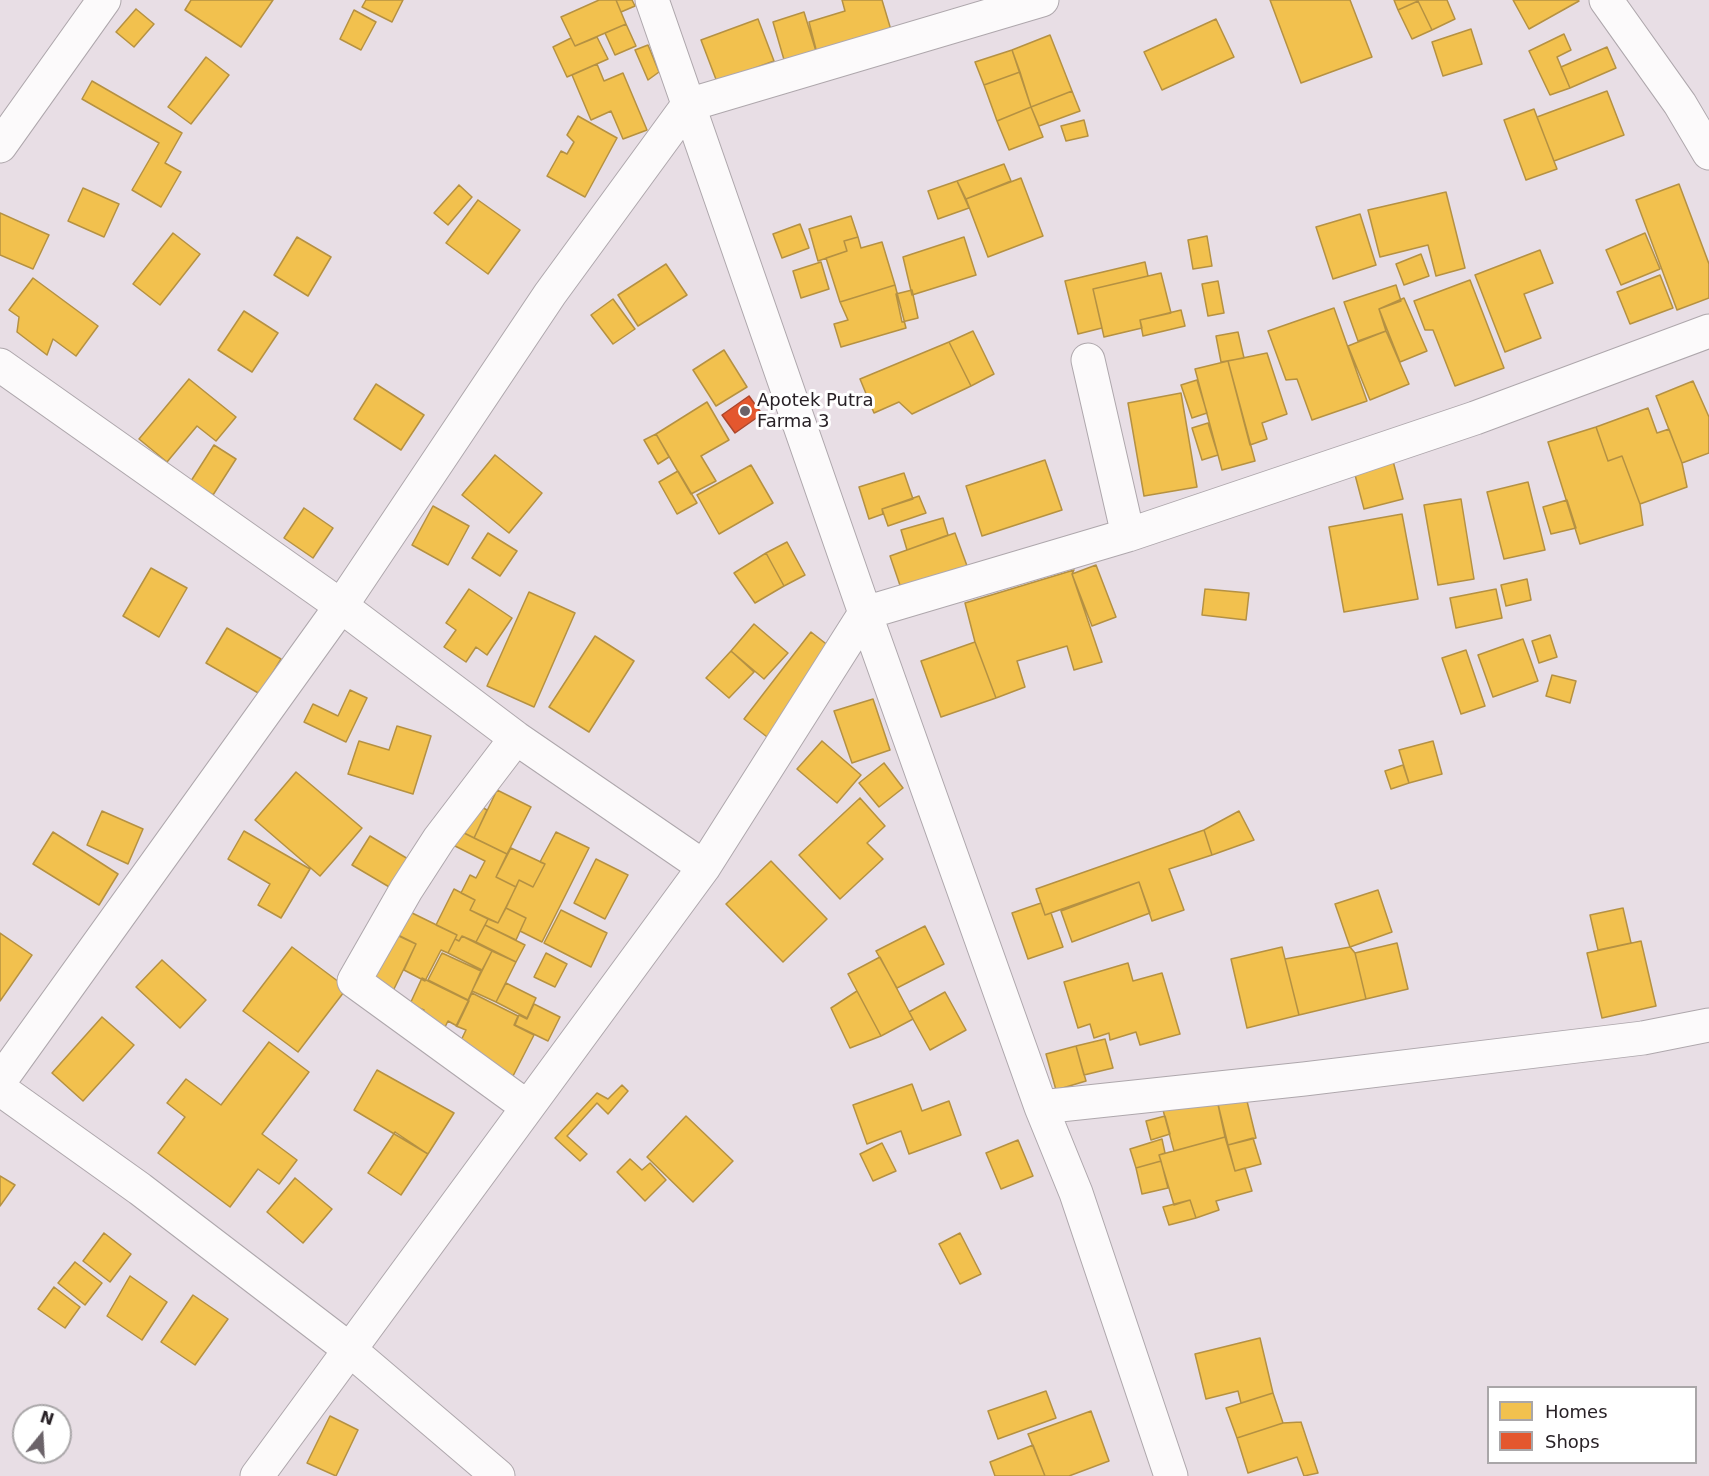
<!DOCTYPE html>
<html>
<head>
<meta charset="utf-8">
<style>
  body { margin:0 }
  #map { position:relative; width:1709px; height:1476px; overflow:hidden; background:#e8dee5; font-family:"DejaVu Sans",sans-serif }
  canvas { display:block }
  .legend { position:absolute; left:1487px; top:1386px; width:210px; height:78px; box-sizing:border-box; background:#fff; border:2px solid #a9a6a8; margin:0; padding:8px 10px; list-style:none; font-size:18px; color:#282126 }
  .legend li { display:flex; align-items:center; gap:12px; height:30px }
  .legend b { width:30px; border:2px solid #a9a6a8 }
  .north { position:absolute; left:12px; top:1404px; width:60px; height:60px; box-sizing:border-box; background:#fff; border:2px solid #a9a6a8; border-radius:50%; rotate:18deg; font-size:16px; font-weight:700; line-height:24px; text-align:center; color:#282126 }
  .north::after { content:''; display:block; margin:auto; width:21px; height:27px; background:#6b6369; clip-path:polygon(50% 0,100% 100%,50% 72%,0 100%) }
</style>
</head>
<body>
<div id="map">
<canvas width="1709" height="1476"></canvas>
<ul class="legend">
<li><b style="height:16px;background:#f2c14e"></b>Homes</li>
<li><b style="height:16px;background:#e4572e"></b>Shops</li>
</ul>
<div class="north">N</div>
</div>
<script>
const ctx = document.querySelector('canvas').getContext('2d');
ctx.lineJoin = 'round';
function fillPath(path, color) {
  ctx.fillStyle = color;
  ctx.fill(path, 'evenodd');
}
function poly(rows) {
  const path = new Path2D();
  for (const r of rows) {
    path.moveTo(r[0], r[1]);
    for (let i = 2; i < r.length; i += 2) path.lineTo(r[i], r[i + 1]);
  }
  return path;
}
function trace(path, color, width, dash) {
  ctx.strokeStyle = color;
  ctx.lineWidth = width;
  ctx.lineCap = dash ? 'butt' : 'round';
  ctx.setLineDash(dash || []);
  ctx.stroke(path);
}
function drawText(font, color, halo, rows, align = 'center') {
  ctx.font = font + ' "DejaVu Sans",sans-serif';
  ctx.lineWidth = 6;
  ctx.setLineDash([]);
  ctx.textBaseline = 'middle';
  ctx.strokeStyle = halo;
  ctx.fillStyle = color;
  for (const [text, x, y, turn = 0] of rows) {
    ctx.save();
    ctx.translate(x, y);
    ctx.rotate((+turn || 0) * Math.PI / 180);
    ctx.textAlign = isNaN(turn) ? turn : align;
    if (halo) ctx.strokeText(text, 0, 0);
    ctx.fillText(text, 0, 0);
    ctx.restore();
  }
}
const homes = poly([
  [191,0,273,0,241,47,185,10,191,0],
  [366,0,403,0,392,22,362,7,366,0],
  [599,0,616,0,626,24,575,46,561,17,599,0],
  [616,0,632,0,635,6,621,12,616,0],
  [842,0,882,0,894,40,819,61,809,22,845,11,842,0],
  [1270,0,1350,0,1372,57,1301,83,1270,0],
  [1394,0,1447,0,1455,19,1432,30,1418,1,1398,10,1394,0],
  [1513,0,1578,0,1579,1,1529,29,1513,0],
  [1418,1,1432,30,1412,39,1398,10,1418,1],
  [136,9,154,24,134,47,116,32,136,9],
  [354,10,376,22,361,50,340,39,354,10],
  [804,12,819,61,787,70,773,22,804,12],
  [758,19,774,61,717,82,701,40,758,19],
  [1216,19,1234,57,1162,90,1144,52,1216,19],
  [626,24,636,46,615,55,605,33,626,24],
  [1471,29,1482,64,1443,76,1432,42,1471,29],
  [1564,34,1571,50,1557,57,1570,88,1550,95,1529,51,1564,34],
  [1050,35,1072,91,1031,107,1012,50,1050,35],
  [597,37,608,59,567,77,553,47,571,38,575,46,597,37],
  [648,45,659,72,648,80,635,50,648,45],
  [1607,47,1616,68,1570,88,1561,67,1607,47],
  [1012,50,1020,72,984,85,975,62,1012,50],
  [206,57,229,75,191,124,168,107,206,57],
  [597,64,604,81,623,73,647,130,623,139,611,111,591,120,572,75,597,64],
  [1020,72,1031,107,997,121,984,85,1020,72],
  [92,81,182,133,165,163,181,172,161,207,132,190,159,143,82,99,92,81],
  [1072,91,1080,111,1039,126,1031,107,1072,91],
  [1607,91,1624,135,1554,161,1537,117,1607,91],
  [1031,107,1043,137,1009,150,997,121,1031,107],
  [1534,109,1557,169,1526,180,1504,120,1534,109],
  [578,116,617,138,585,197,547,176,561,151,567,154,574,142,567,135,578,116],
  [1084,120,1088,136,1066,141,1061,126,1084,120],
  [1004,164,1011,181,966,199,957,181,1004,164],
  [1021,178,1043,236,988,257,966,199,1021,178],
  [957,181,969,208,938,219,928,191,957,181],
  [1679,184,1709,264,1709,298,1677,310,1636,200,1679,184],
  [459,185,472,197,448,225,434,213,459,185],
  [83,188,119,204,104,237,68,221,83,188],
  [1446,192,1465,268,1436,276,1428,245,1380,257,1368,210,1446,192],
  [478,200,520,230,488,274,446,243,478,200],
  [0,213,49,235,33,269,0,255,0,213],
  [1360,214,1376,265,1333,279,1316,227,1360,214],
  [851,216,858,237,844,241,847,251,818,261,809,229,851,216],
  [800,224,809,248,782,258,773,234,800,224],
  [173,233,200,254,160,305,133,284,173,233],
  [1645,233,1660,269,1621,285,1606,250,1645,233],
  [1207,236,1212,266,1193,269,1188,240,1207,236],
  [297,237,331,257,308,296,274,275,297,237],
  [858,237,861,248,882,242,895,285,840,302,826,258,847,251,844,241,858,237],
  [964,237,976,275,912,295,903,257,964,237],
  [1540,250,1553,283,1524,294,1541,338,1505,352,1475,275,1540,250],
  [1421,254,1429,276,1404,285,1396,264,1421,254],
  [821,262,829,289,801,298,793,271,821,262],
  [1145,262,1148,276,1093,289,1102,328,1078,334,1065,281,1145,262],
  [666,264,687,295,638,326,618,295,666,264],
  [1161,273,1171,313,1140,320,1142,328,1104,337,1093,289,1161,273],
  [1660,275,1673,308,1630,324,1617,292,1660,275],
  [33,278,98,326,76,356,53,339,47,355,17,332,19,317,9,310,33,278],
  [1470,280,1504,368,1455,386,1433,330,1425,330,1414,301,1470,280],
  [1218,281,1224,313,1208,316,1202,284,1218,281],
  [895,285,906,328,841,347,834,324,848,320,840,302,895,285],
  [1396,285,1401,301,1379,309,1386,331,1358,341,1344,302,1396,285],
  [912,290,918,318,902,322,896,294,912,290],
  [1404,298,1427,351,1400,362,1379,309,1404,298],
  [613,299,635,329,613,344,591,315,613,299],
  [1334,308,1367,401,1312,420,1297,379,1286,380,1268,331,1334,308],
  [1181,310,1185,326,1143,336,1140,320,1181,310],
  [244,311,278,333,252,372,218,350,244,311],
  [973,331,994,374,971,386,949,342,973,331],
  [1386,331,1409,384,1370,400,1348,346,1386,331],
  [1238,332,1244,358,1221,362,1216,336,1238,332],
  [949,342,971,386,912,414,899,402,874,413,860,379,949,342],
  [724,350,747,387,716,406,693,370,724,350],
  [1267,353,1287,414,1262,423,1267,439,1250,445,1228,361,1267,353],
  [1228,361,1255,461,1222,470,1195,369,1228,361],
  [189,379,236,417,216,441,197,426,167,462,139,439,189,379],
  [1197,380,1207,413,1192,418,1181,385,1197,380],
  [1693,381,1709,417,1709,453,1682,463,1656,396,1693,381],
  [376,384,424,415,401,450,354,419,376,384],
  [1181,393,1197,487,1144,496,1128,403,1181,393],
  [707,402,729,440,701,456,716,481,691,494,656,434,707,402],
  [1648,408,1657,433,1669,429,1682,463,1687,487,1640,504,1622,456,1608,461,1596,427,1648,408],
  [1208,423,1218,455,1202,460,1192,428,1208,423],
  [1596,427,1608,461,1622,456,1640,504,1643,525,1580,544,1548,442,1596,427],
  [656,434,669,457,658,464,644,440,656,434],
  [214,445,236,459,213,495,191,481,214,445],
  [495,455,542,493,509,533,462,495,495,455],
  [1045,460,1062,510,982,536,966,486,1045,460],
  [1393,461,1403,499,1364,509,1354,471,1393,461],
  [751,465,773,503,719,534,697,495,751,465],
  [678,471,697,503,677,514,659,482,678,471],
  [904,473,913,499,882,509,883,514,869,519,859,487,904,473],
  [1528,482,1545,550,1504,559,1487,492,1528,482],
  [919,496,926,513,888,526,882,509,919,496],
  [1461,499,1474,579,1438,585,1424,505,1461,499],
  [1567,500,1576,528,1551,534,1543,507,1567,500],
  [433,506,469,526,448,565,412,545,433,506],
  [304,508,333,528,313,558,284,538,304,508],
  [1402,514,1418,599,1344,612,1329,527,1402,514],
  [943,518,948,535,907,550,901,530,943,518],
  [488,533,517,551,500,576,472,558,488,533],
  [955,533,970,574,904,597,890,556,955,533],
  [787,542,805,575,784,586,766,553,787,542],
  [766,553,784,586,755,603,734,573,766,553],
  [1096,565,1116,617,1092,626,1072,574,1096,565],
  [151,568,187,588,159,637,123,616,151,568],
  [1074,570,1072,574,1102,662,1074,670,1067,646,1017,661,1025,687,996,698,975,642,965,603,1074,570],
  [1527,579,1531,600,1506,606,1501,585,1527,579],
  [469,589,512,618,487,655,476,647,466,662,444,647,456,630,446,623,469,589],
  [1205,589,1249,593,1246,620,1202,615,1205,589],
  [1496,589,1502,618,1456,628,1450,598,1496,589],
  [529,592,575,613,534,707,487,686,529,592],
  [754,624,788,653,764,679,731,651,754,624],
  [227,628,281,659,260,694,206,663,227,628],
  [811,632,848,661,780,747,744,719,811,632],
  [1550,635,1557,657,1539,663,1532,641,1550,635],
  [595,636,634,661,589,732,549,707,595,636],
  [1523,639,1538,681,1493,697,1478,655,1523,639],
  [975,642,996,698,941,717,921,661,975,642],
  [1466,650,1485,706,1461,714,1442,658,1466,650],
  [731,651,754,672,729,698,706,678,731,651],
  [1552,675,1576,681,1570,703,1546,696,1552,675],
  [350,690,367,698,346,742,304,722,313,704,338,716,350,690],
  [873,699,890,750,852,763,834,711,873,699],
  [397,726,431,736,413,794,348,774,359,741,389,750,397,726],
  [822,741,861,775,837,803,797,769,822,741],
  [1433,741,1442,774,1409,783,1399,750,1433,741],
  [884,763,903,788,879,807,859,783,884,763],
  [1403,765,1409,783,1391,789,1385,771,1403,765],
  [296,772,362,828,320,876,255,820,296,772],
  [497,790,531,807,507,854,474,838,497,790],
  [860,798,885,826,867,843,883,859,840,899,799,855,860,798],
  [474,803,487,810,474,838,460,831,474,803],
  [102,811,143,829,128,864,87,845,102,811],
  [1239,811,1254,840,1212,855,1204,830,1239,811],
  [1204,830,1212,855,1169,869,1184,910,1152,921,1139,882,1045,915,1036,889,1204,830],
  [244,831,310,869,281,918,258,905,270,884,228,859,244,831],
  [460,831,507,854,496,877,516,887,498,923,470,910,475,900,461,893,470,875,476,878,485,861,453,845,460,831],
  [53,832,118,874,99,905,33,864,53,832],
  [556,832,589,848,542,942,520,931,526,918,506,908,519,880,533,887,545,864,540,862,556,832],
  [370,836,408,859,391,888,352,865,370,836],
  [511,848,545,864,533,887,519,880,516,887,496,877,511,848],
  [596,859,628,875,605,919,574,903,596,859],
  [771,861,827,919,783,962,726,904,771,861],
  [1139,882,1150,913,1072,942,1061,911,1139,882],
  [454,889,475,900,470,910,488,919,476,942,462,936,459,941,455,939,457,935,436,925,454,889],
  [1378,890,1392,932,1350,947,1335,904,1378,890],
  [1041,903,1045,915,1051,913,1063,947,1028,959,1012,913,1041,903],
  [506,908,526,918,516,940,485,925,488,919,498,923,506,908],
  [1623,908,1631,943,1598,950,1590,915,1623,908],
  [406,910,457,935,448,953,441,950,425,981,404,970,416,944,394,933,406,910],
  [561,910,607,933,591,967,544,943,561,910],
  [485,925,525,945,516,962,476,942,485,925],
  [925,926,944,964,897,988,876,951,925,926],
  [388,931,416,944,393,991,365,977,388,931],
  [0,933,32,955,0,1001,0,933],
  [462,936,492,951,482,970,448,953,455,939,459,941,462,936],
  [1641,941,1656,1006,1602,1018,1587,953,1641,941],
  [1397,943,1408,989,1366,999,1355,953,1397,943],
  [292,947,347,988,298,1052,243,1011,292,947],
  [1282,947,1299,1015,1247,1028,1231,959,1282,947],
  [1350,947,1355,953,1366,999,1299,1015,1285,959,1350,947],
  [492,951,516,962,496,1002,472,991,492,951],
  [442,953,481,971,468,1000,428,980,442,953],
  [546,953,567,964,555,987,534,977,546,953],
  [880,957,913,1019,881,1036,848,974,880,957],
  [162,960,206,1000,180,1028,136,987,162,960],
  [1128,963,1133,981,1162,973,1180,1034,1140,1045,1136,1032,1110,1040,1109,1033,1094,1038,1090,1024,1078,1028,1064,982,1128,963],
  [422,978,469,1001,457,1026,448,1021,441,1035,417,1024,424,1010,410,1004,422,978],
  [506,983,536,998,527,1018,496,1002,506,983],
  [857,991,881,1036,850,1048,831,1008,857,991],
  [945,992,966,1030,930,1050,909,1012,945,992],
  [472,993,518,1016,514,1025,534,1035,512,1078,456,1051,466,1030,456,1026,472,993],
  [534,1004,560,1017,548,1041,515,1025,519,1015,527,1019,534,1004],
  [102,1017,134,1045,83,1101,52,1073,102,1017],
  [1105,1039,1113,1068,1084,1075,1076,1046,1105,1039],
  [269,1042,309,1072,262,1134,297,1160,279,1184,258,1169,230,1207,158,1153,185,1117,167,1103,186,1079,221,1105,269,1042],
  [1076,1046,1086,1081,1056,1090,1046,1054,1076,1046],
  [377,1070,454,1113,428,1154,354,1110,377,1070],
  [912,1084,922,1111,949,1101,961,1135,909,1154,901,1131,867,1144,853,1105,912,1084],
  [622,1085,628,1091,608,1114,597,1103,567,1136,587,1154,580,1161,555,1138,597,1093,608,1099,622,1085],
  [1245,1093,1256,1138,1228,1145,1217,1100,1245,1093],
  [1217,1100,1225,1137,1174,1151,1163,1110,1217,1100],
  [686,1116,733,1161,693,1202,647,1157,686,1116],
  [1165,1116,1170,1134,1151,1140,1146,1121,1165,1116],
  [395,1132,428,1154,401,1195,368,1173,395,1132],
  [1225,1137,1235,1171,1245,1168,1252,1191,1216,1201,1219,1210,1196,1218,1190,1200,1174,1205,1159,1155,1225,1137],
  [1253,1138,1261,1164,1235,1171,1228,1145,1253,1138],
  [1162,1139,1165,1153,1159,1155,1161,1161,1136,1168,1130,1149,1162,1139],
  [1018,1140,1033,1176,1001,1189,986,1153,1018,1140],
  [882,1143,896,1171,873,1181,860,1154,882,1143],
  [630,1159,642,1170,650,1163,666,1180,645,1201,617,1172,630,1159],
  [1161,1161,1168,1188,1142,1194,1136,1168,1161,1161],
  [0,1176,15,1185,0,1206,0,1176],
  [295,1178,332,1209,303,1243,267,1212,295,1178],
  [1190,1200,1196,1218,1169,1225,1163,1207,1190,1200],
  [104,1233,131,1254,110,1282,83,1261,104,1233],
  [960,1233,981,1274,960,1284,939,1244,960,1233],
  [75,1262,102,1283,85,1305,58,1283,75,1262],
  [130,1276,167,1302,142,1340,107,1316,130,1276],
  [54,1287,80,1307,65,1328,38,1309,54,1287],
  [193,1295,228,1319,195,1365,161,1342,193,1295],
  [1260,1338,1273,1393,1241,1403,1238,1391,1206,1399,1195,1354,1260,1338],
  [1046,1391,1056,1418,998,1439,988,1411,1046,1391],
  [1273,1393,1283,1423,1237,1438,1226,1408,1273,1393],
  [1091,1411,1109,1461,1069,1476,1045,1476,1028,1434,1091,1411],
  [330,1416,358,1430,336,1476,307,1463,330,1416],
  [1301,1422,1318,1473,1304,1476,1297,1457,1248,1473,1237,1438,1283,1423,1301,1422],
  [1033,1445,1045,1476,995,1476,990,1462,1033,1445]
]);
const shops = poly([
  [749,396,762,414,735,433,722,415,749,396]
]);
const minor = poly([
  [652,0,865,613,1041,1107,1076,1193,1171,1476],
  [1606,0,1680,104,1709,153],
  [0,146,104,0],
  [1088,360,1128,535],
  [0,365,341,606,516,738,704,867],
  [516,738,439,839,406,890,354,981,526,1106],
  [0,1081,341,606,550,294,688,105,1042,0],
  [0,1089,140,1189,349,1349,498,1476],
  [1041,1107,1304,1079,1643,1038,1709,1025],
  [257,1476,704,867,865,613,1128,535,1475,418,1709,331]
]);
const markers = [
  [745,411,6,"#6b6369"]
];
const poiNames = [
  ["Apotek Putra",757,401],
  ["Farma 3",757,422]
];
fillPath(homes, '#f2c14e');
trace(homes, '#b59142', 1.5);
fillPath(shops, '#e4572e');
trace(shops, '#ac472c', 1.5);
trace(minor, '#aea7ac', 35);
trace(minor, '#fcfafb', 33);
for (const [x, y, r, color] of markers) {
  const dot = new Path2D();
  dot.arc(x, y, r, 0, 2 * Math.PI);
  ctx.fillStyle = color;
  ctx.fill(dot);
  trace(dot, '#fff', 2);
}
drawText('18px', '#282126', '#fff', poiNames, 'left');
</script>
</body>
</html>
